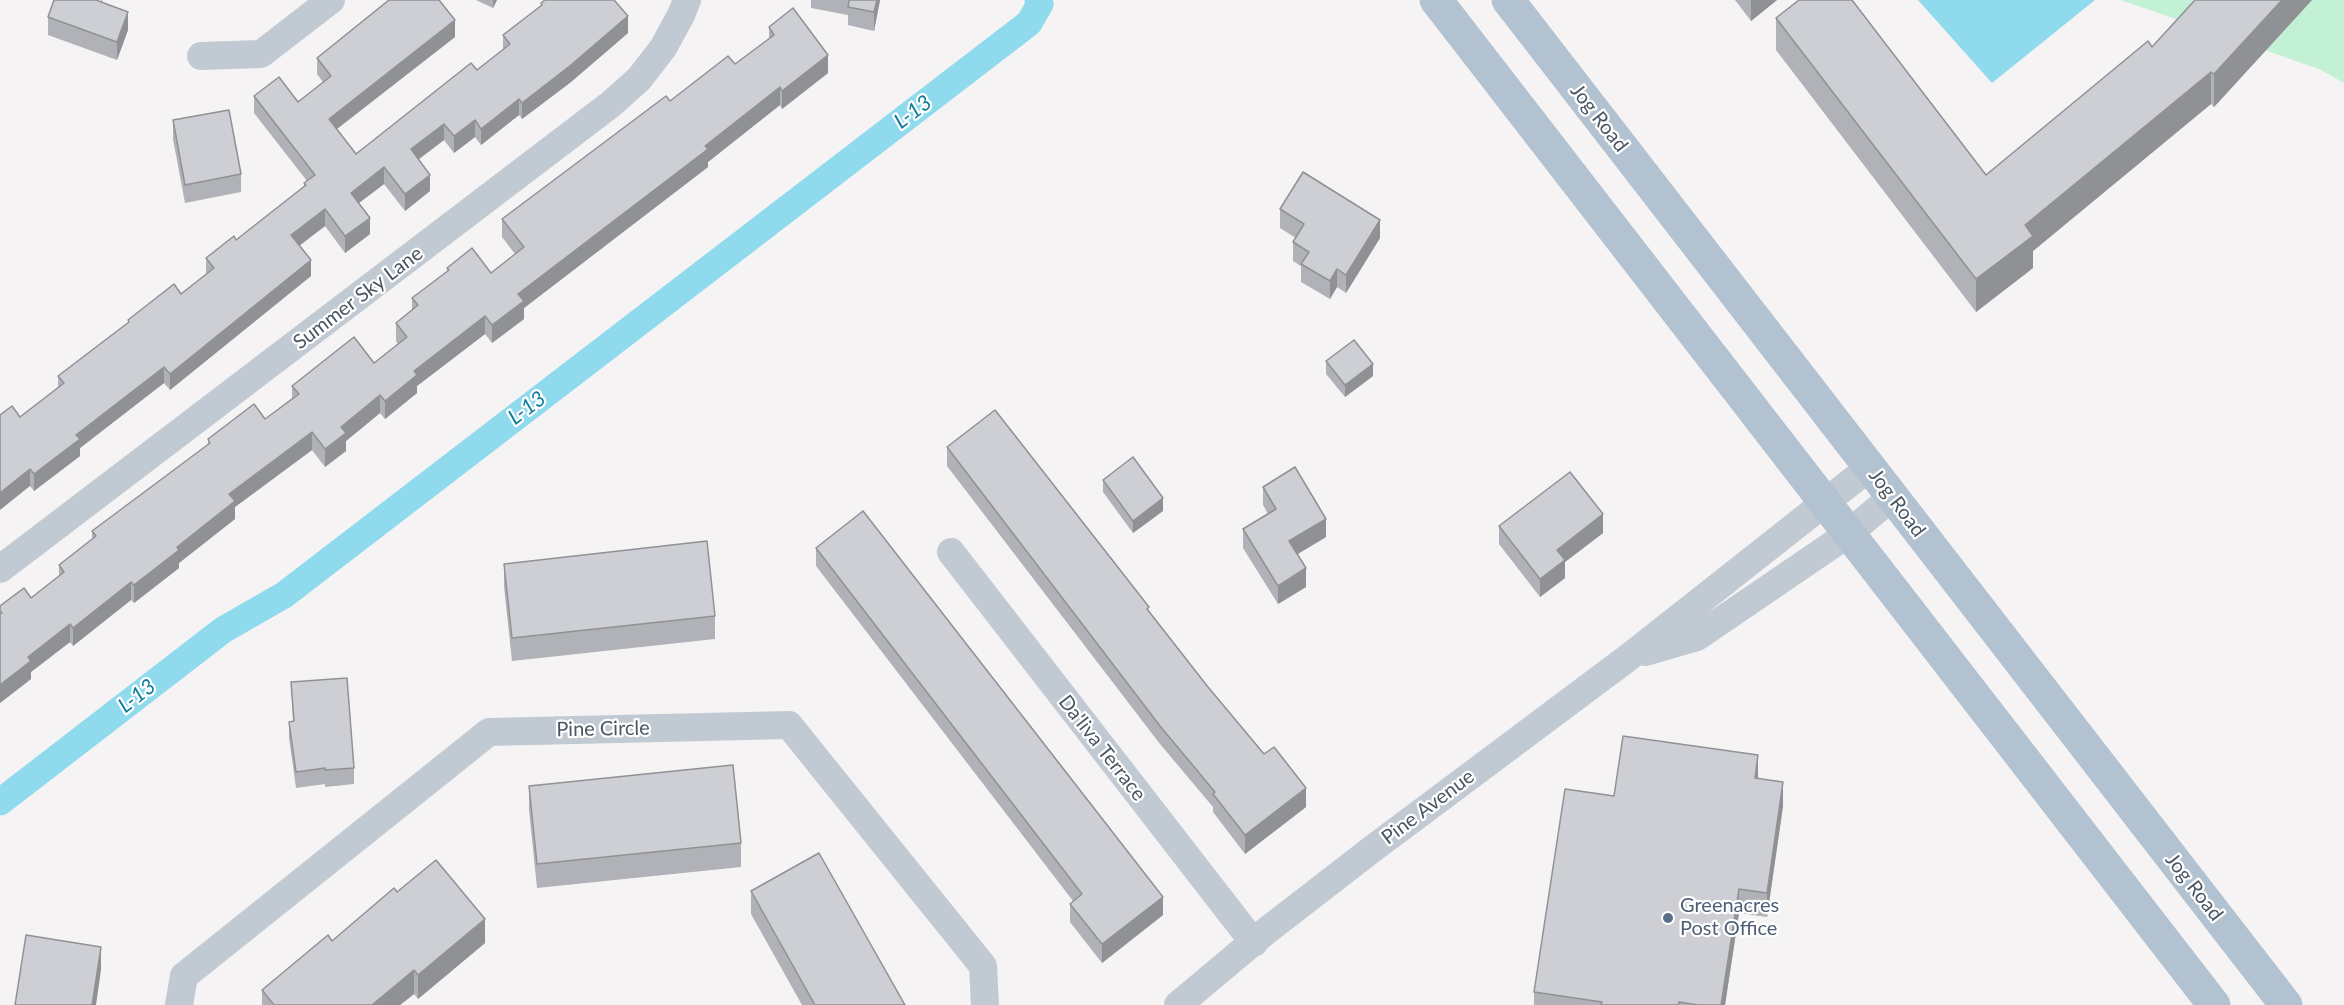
<!DOCTYPE html>
<html>
<head>
<meta charset="utf-8">
<style>
  body { margin:0 }
  canvas { display:block; background:#f5f3f3 }
</style>
</head>
<body>
<canvas width="2344" height="1005"></canvas>
<script>
const ctx = document.querySelector('canvas').getContext('2d');
ctx.lineJoin = 'round';
function fillPath(path, color) {
  ctx.fillStyle = color;
  ctx.fill(path, 'evenodd');
}
function poly(rows) {
  const path = new Path2D();
  for (const r of rows) {
    path.moveTo(r[0], r[1]);
    for (let i = 2; i < r.length; i += 2) path.lineTo(r[i], r[i + 1]);
  }
  return path;
}
function trace(path, color, width, dash) {
  ctx.strokeStyle = color;
  ctx.lineWidth = width;
  ctx.lineCap = dash ? 'butt' : 'round';
  ctx.setLineDash(dash || []);
  ctx.stroke(path);
}
function drawText(font, color, halo, rows, align = 'center') {
  ctx.font = font + ' Lato,sans-serif';
  ctx.lineWidth = 4.5;
  ctx.setLineDash([]);
  ctx.textBaseline = 'middle';
  ctx.strokeStyle = halo;
  ctx.fillStyle = color;
  for (const [text, x, y, turn = 0] of rows) {
    ctx.save();
    ctx.translate(x, y);
    ctx.rotate((+turn || 0) * Math.PI / 180);
    ctx.textAlign = isNaN(turn) ? turn : align;
    if (halo) ctx.strokeText(text, 0, 0);
    ctx.fillText(text, 0, 0);
    ctx.restore();
  }
}
const green = poly([
  [2121,0,2344,0,2344,83,2319,69]
]);
const water = poly([
  [1918,0,2095,0,1992,83]
]);
const canal = poly([
  [0,802,223,630,284,595,1029,23,1040,4,1038,0]
]);
const minor = poly([
  [201,56,261,54,331,0],
  [951,552,1254,943],
  [0,569,611,104,639,79,663,48,681,15,687,0],
  [1645,652,1697,637,1848,534,1892,497],
  [179,1005,184,976,489,732,789,725,983,966,985,1005],
  [1178,1005,1265,932,1371,850,1629,657,1870,467]
]);
const major = poly([
  [1436,0,2214,1005],
  [1508,0,2286,1005]
]);
const wall = poly([
  [103,0,102,2,128,30,117,60,48,35,48,17],
  [476,0,497,0,493,8],
  [811,0,880,0,874,31,848,25,848,15,811,8],
  [1735,0,1777,0,1751,21],
  [2195,0,2312,0,2214,107,2211,104,2033,251,2033,268,1976,312,1776,50,1776,18,1986,175,2152,47],
  [541,3,628,33,571,82,522,119,519,115,481,145,475,137,454,153,444,140,419,159,430,191,405,211,384,184,359,203,370,234,345,253,325,226,299,246,311,276,170,390,164,383,80,448,80,456,34,491,30,486,20,417,58,388,58,376,128,323,128,320,181,294,206,274,206,258,236,240,304,187,304,183,307,181,254,113,254,96,298,102,323,82,317,74,317,58,455,37,337,129,356,154,477,70,503,50,503,35,541,6],
  [769,27,828,73,782,109,780,105,708,162,708,167,524,308,524,319,492,343,485,334,417,386,417,393,385,419,380,413,346,441,346,451,325,467,312,450,235,507,235,519,179,563,179,568,134,603,131,600,73,646,70,642,31,672,31,679,0,703,0,606,31,598,59,577,59,565,92,539,92,531,208,445,208,439,265,419,292,398,292,386,374,363,398,344,396,341,396,323,412,310,412,298,447,271,447,268,491,273,515,254,502,237,502,219,670,101,735,64,769,39],
  [173,120,241,174,241,192,185,203,173,139],
  [1280,209,1380,238,1346,293,1337,287,1330,299,1301,282,1301,266,1293,261,1293,242,1296,238,1280,228],
  [1326,361,1373,376,1345,397,1326,374],
  [947,447,1149,611,1208,687,1264,754,1306,807,1245,854,1213,812,1213,807,1160,744,947,466],
  [1103,480,1163,511,1133,533,1103,492],
  [1263,487,1326,537,1298,554,1306,587,1278,604,1243,548,1243,529,1268,514,1263,505],
  [1499,526,1603,533,1565,562,1565,578,1540,597,1499,544],
  [816,548,1163,915,1102,963,1070,922,1070,904,1073,901,816,566],
  [504,564,715,616,715,639,512,661,504,587],
  [291,682,354,768,354,784,325,787,325,784,296,788,289,738,289,722,293,721],
  [1758,778,1783,806,1767,917,1739,913,1725,1005,1534,1005,1534,992,1614,796],
  [529,786,741,843,741,867,537,888,529,810],
  [751,891,905,1005,802,1005,751,914],
  [397,892,485,943,418,999,414,994,400,1005,262,1005,262,990,332,941]
]);
const shadedWall = poly([
  [493,0,497,0,493,8],
  [877,0,880,0,874,31,874,12],
  [1751,0,1777,0,1751,21],
  [2282,0,2312,0,2214,107,2214,74],
  [128,12,128,30,117,60,117,42],
  [628,16,628,33,571,82,522,119,522,103],
  [455,20,455,37,329,135,329,119],
  [828,55,828,73,782,109,782,91],
  [2211,72,2211,104,2033,251,2033,268,1976,312,1976,279,2025,225],
  [780,87,780,105,708,162,708,167,524,308,524,319,492,343,492,325,518,294],
  [519,99,519,115,481,145,481,129],
  [475,120,475,137,454,153,454,136],
  [444,124,444,140,411,165,411,149],
  [384,167,384,184,351,209,351,193],
  [430,175,430,191,405,211,405,194],
  [325,209,325,226,291,252,291,235],
  [370,218,370,234,345,253,345,236],
  [1380,220,1380,238,1346,293,1346,275],
  [311,260,311,276,170,390,170,374],
  [1337,269,1337,287,1330,299,1330,281],
  [485,316,485,334,417,386,417,393,385,419,385,401,414,371],
  [1373,364,1373,376,1345,397,1345,385],
  [164,367,164,383,80,448,80,456,34,491,34,474,76,435],
  [380,395,380,413,346,441,346,451,325,467,325,449,341,427],
  [312,432,312,450,235,507,235,519,179,563,179,568,134,603,134,585,177,547,229,494],
  [30,469,30,486,0,510,0,493],
  [1163,498,1163,511,1133,533,1133,521],
  [1603,514,1603,533,1565,562,1565,578,1540,597,1540,579,1557,550],
  [1326,519,1326,537,1289,559,1289,541],
  [1306,568,1306,587,1278,604,1278,586],
  [131,582,131,600,73,646,73,628],
  [70,624,70,642,31,672,31,679,0,703,0,685,28,657],
  [1758,755,1758,779,1755,778],
  [1783,782,1783,806,1767,917,1767,893],
  [1306,788,1306,807,1245,854,1245,835],
  [1739,889,1739,913,1725,1005,1721,1005],
  [1163,897,1163,915,1102,963,1102,944],
  [485,919,485,943,418,999,418,975],
  [101,947,101,970,96,1005,92,1005],
  [414,970,414,994,400,1005,372,1005]
]);
const building = poly([
  [54,0,96,0,128,12,117,42,48,17,54,0],
  [389,0,439,0,455,20,329,119,356,154,471,63,477,70,510,44,503,35,542,5,541,3,545,0,614,0,628,16,571,65,522,103,519,99,481,129,475,120,454,136,444,124,411,149,430,175,405,194,384,167,351,193,370,218,345,236,325,209,291,235,311,260,170,374,164,367,76,435,80,439,34,474,30,469,0,493,0,415,12,406,20,417,64,383,58,376,129,322,128,320,174,284,181,294,214,268,206,258,234,236,236,240,306,185,304,183,315,175,254,96,279,77,298,102,331,76,317,58,389,0],
  [849,0,877,0,874,12,848,7,849,0],
  [1799,0,1852,0,1986,175,2148,41,2152,47,2195,0,2282,0,2214,74,2211,72,2025,225,2033,236,1976,279,1776,18,1799,0],
  [793,8,828,55,782,91,780,87,705,146,708,149,518,294,524,301,492,325,485,316,414,371,417,375,385,401,380,395,341,427,346,433,325,449,312,432,229,494,235,501,177,547,179,550,134,585,131,582,73,628,70,624,28,657,31,661,0,685,0,614,2,613,0,611,0,606,24,588,31,598,64,572,59,565,96,536,92,531,210,443,208,439,254,404,265,419,299,394,292,386,354,337,374,363,407,337,396,323,418,305,412,298,449,270,447,268,472,248,491,273,524,247,502,219,666,96,670,101,728,56,735,64,774,35,769,27,793,8],
  [229,110,241,174,185,185,173,120,229,110],
  [1303,172,1380,220,1346,275,1337,269,1330,281,1301,264,1309,252,1293,242,1304,224,1280,209,1303,172],
  [1354,340,1373,364,1345,385,1326,361,1354,340],
  [995,410,1149,607,1147,609,1208,687,1264,754,1274,747,1306,788,1245,835,1213,794,1215,792,1160,726,947,447,995,410],
  [1133,457,1163,498,1133,521,1103,480,1133,457],
  [1295,467,1326,519,1289,541,1306,568,1278,586,1243,529,1276,509,1263,487,1295,467],
  [1570,472,1603,514,1557,550,1565,560,1540,579,1499,526,1570,472],
  [863,511,1163,897,1102,944,1070,904,1082,894,816,548,863,511],
  [707,541,715,616,512,638,504,564,707,541],
  [347,678,354,768,325,770,325,768,296,772,289,722,294,721,291,682,347,678],
  [1623,736,1758,755,1755,778,1783,782,1767,893,1739,889,1721,1005,1698,1005,1679,1002,1678,1005,1601,1005,1602,1002,1534,992,1565,789,1614,796,1623,736],
  [733,765,741,843,537,864,529,786,733,765],
  [819,853,905,1005,815,1005,751,891,819,853],
  [436,860,485,919,418,975,414,970,372,1005,274,1005,262,990,328,935,332,941,394,888,397,892,436,860],
  [26,935,101,947,92,1005,15,1005,26,935]
]);
const markers = [
  [1668,918,6,"#5c6f8a"]
];
const streetNames = [
  ["Jog Road",1599,118,52],
  ["Summer Sky Lane",358,298,-37],
  ["Jog Road",1897,503,53],
  ["Pine Circle",603,729,-1],
  ["Da'liva Terrace",1102,748,52],
  ["Pine Avenue",1428,807,-37],
  ["Jog Road",2194,887,52]
];
const serviceNames = [
  ["Greenacres",1680,906],
  ["Post Office",1680,929]
];
const waterNames = [
  ["L-13",913,112,-37],
  ["L-13",527,408,-37],
  ["L-13",137,696,-38]
];
fillPath(green, '#c3f1d5');
fillPath(water, '#90daee');
trace(canal, '#90daee', 27);
trace(minor, '#c1cad2', 28);
trace(major, '#b3c2d1', 33);
fillPath(wall, '#b0b2b7');
fillPath(shadedWall, '#909195');
fillPath(building, '#cdcfd5');
trace(building, '#909195', 1.5);
for (const [x, y, r, color] of markers) {
  const dot = new Path2D();
  dot.arc(x, y, r, 0, 2 * Math.PI);
  ctx.fillStyle = color;
  ctx.fill(dot);
  trace(dot, '#fff', 2);
}
drawText('20px', '#4a5661', '#fff', streetNames);
drawText('20px', '#4e5e75', '#fff', serviceNames, 'left');
drawText('italic 21px', '#0c7c9b', '#fff', waterNames);
</script>
</body>
</html>
